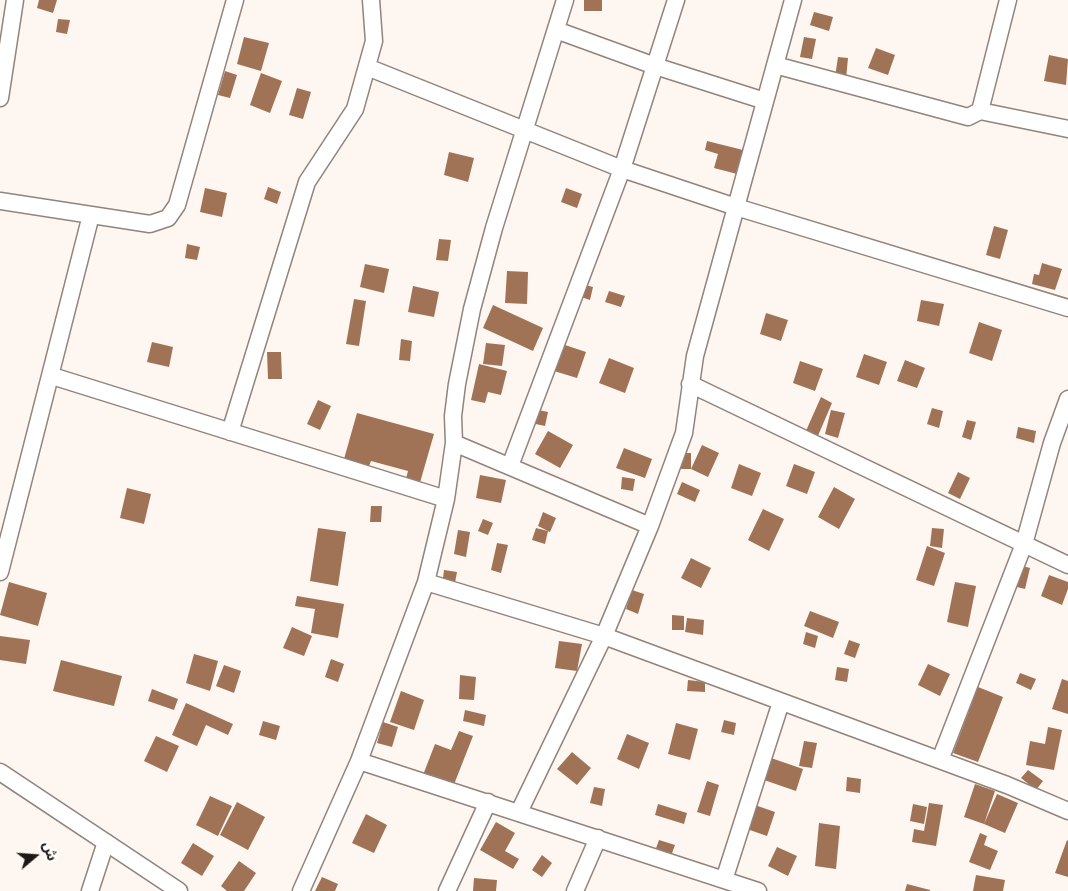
<!DOCTYPE html>
<html>
<head>
<meta charset="utf-8">
<style>
  body { margin:0 }
  #map { position:relative; width:1068px; height:891px; overflow:hidden; background:#fef6f1; font-family:Georgia,"Noto Sans Arabic",serif }
  canvas { display:block }
  .north { position:absolute; left:10px; top:831px; width:50px; height:50px; -webkit-text-stroke:4px #fff; paint-order:stroke; rotate:72deg; font-size:14px; font-weight:700; line-height:20px; text-align:center; color:#1c1815 }
  .north::after { content:''; display:block; margin:auto; width:18px; height:22px; background:#1c1815; clip-path:polygon(50% 0,100% 100%,50% 72%,0 100%) }
</style>
</head>
<body>
<div id="map">
<canvas width="1068" height="891"></canvas>
<div class="north">ش</div>
</div>
<script>
const ctx = document.querySelector('canvas').getContext('2d');
ctx.lineJoin = 'round';
function fillPath(path, color) {
  ctx.fillStyle = color;
  ctx.fill(path, 'evenodd');
}
function poly(rows) {
  const path = new Path2D();
  for (const r of rows) {
    path.moveTo(r[0], r[1]);
    for (let i = 2; i < r.length; i += 2) path.lineTo(r[i], r[i + 1]);
  }
  return path;
}
function trace(path, color, width, dash) {
  ctx.strokeStyle = color;
  ctx.lineWidth = width;
  ctx.lineCap = dash ? 'butt' : 'round';
  ctx.setLineDash(dash || []);
  ctx.stroke(path);
}
const building = poly([
  [39,0,57,0,53,13,37,8],
  [584,0,602,0,602,11,584,11],
  [814,12,833,17,829,31,810,25],
  [58,19,70,20,67,34,56,32],
  [244,37,269,43,261,71,237,64],
  [804,37,816,39,812,59,800,57],
  [876,48,895,55,888,75,868,68],
  [1049,55,1068,59,1066,85,1044,81],
  [838,57,848,58,846,79,835,77],
  [225,71,237,75,230,98,218,95],
  [261,73,282,81,270,113,250,105],
  [297,88,311,92,303,119,289,115],
  [707,141,743,150,737,174,714,168,718,154,705,150],
  [449,152,474,158,468,182,444,175],
  [268,187,281,192,277,204,264,199],
  [205,188,227,193,222,217,200,212],
  [566,188,582,194,577,208,561,202],
  [994,226,1008,230,1000,259,986,255],
  [439,239,451,240,448,261,436,260],
  [187,244,200,247,197,260,185,258],
  [1042,263,1062,269,1055,290,1032,284,1034,274,1039,275],
  [365,264,389,269,384,293,360,287],
  [507,271,528,272,527,304,505,303],
  [581,284,593,287,590,300,578,296],
  [413,286,439,292,434,317,408,312],
  [609,291,625,296,621,307,605,302],
  [354,299,366,301,359,346,346,344],
  [921,300,944,304,939,326,917,321],
  [493,305,543,328,533,351,483,328],
  [766,313,788,320,781,341,760,334],
  [979,322,1002,330,992,361,969,353],
  [401,339,412,341,410,361,399,360],
  [152,342,173,347,169,367,147,362],
  [486,343,505,345,502,366,483,364],
  [562,344,586,352,577,378,554,371],
  [267,352,281,352,282,379,268,379],
  [864,354,887,362,879,385,856,377],
  [609,358,634,368,625,393,599,383],
  [905,360,925,368,917,388,897,381],
  [800,361,823,369,815,391,793,383],
  [479,364,507,371,501,395,488,392,485,403,471,400],
  [821,397,832,403,817,438,805,433],
  [318,400,331,406,320,430,307,424],
  [932,408,943,411,939,428,927,424],
  [534,409,548,412,545,426,531,423],
  [831,410,845,413,838,438,825,434],
  [357,413,434,434,419,486,405,482,408,471,371,461,369,466,344,459],
  [967,420,976,422,971,440,962,437],
  [1018,427,1036,431,1034,443,1016,438],
  [548,431,573,445,560,468,535,454],
  [702,445,719,453,708,477,691,469],
  [624,448,652,459,645,478,616,468],
  [680,453,691,453,691,469,680,469],
  [739,464,761,473,752,496,731,488],
  [794,464,815,472,807,494,786,486],
  [958,472,970,478,960,499,948,493],
  [480,475,506,480,501,503,476,498],
  [622,477,635,479,633,491,621,489],
  [682,482,700,490,695,502,677,494],
  [834,487,855,499,839,529,818,517],
  [127,488,151,494,144,524,120,518],
  [371,506,382,506,381,522,370,522],
  [763,509,784,519,769,551,748,540],
  [543,512,556,518,550,532,538,526],
  [483,519,493,523,488,535,478,531],
  [318,528,346,532,338,586,310,581],
  [536,528,548,531,545,544,532,540],
  [932,528,944,529,942,548,930,546],
  [458,530,470,532,466,557,454,554],
  [497,543,508,545,501,573,491,570],
  [927,546,945,553,934,586,916,580],
  [691,558,711,568,701,588,681,578],
  [1019,565,1030,568,1025,589,1013,586],
  [444,570,457,572,454,588,442,586],
  [1049,575,1068,582,1068,589,1062,605,1041,596],
  [9,582,47,593,38,626,0,615],
  [955,582,976,586,968,627,947,622],
  [632,590,644,594,638,614,626,609],
  [297,596,344,604,338,638,311,633,315,609,295,606],
  [810,611,839,622,833,638,804,626],
  [672,615,684,616,684,630,672,630],
  [687,618,704,620,703,635,685,632],
  [292,627,312,636,304,656,283,648],
  [806,632,818,636,815,648,803,644],
  [0,636,30,640,26,664,0,660],
  [849,640,860,644,855,658,844,654],
  [559,641,582,644,577,671,555,668],
  [194,654,218,661,210,691,186,683],
  [331,659,344,664,338,682,325,677],
  [61,660,122,676,114,706,53,691],
  [928,664,950,674,940,696,918,685],
  [224,665,241,671,234,693,216,686],
  [837,667,849,669,847,682,835,680],
  [1020,673,1036,679,1031,690,1016,683],
  [460,675,476,677,474,700,459,699],
  [1062,679,1068,681,1068,714,1052,709],
  [688,680,705,682,705,692,687,691],
  [978,687,1003,697,978,762,953,753],
  [152,689,178,699,174,710,148,701],
  [401,691,424,700,414,730,390,722],
  [186,703,233,724,228,735,206,725,197,746,172,735],
  [465,710,486,715,484,726,463,721],
  [724,720,736,723,734,735,721,732],
  [263,721,280,726,276,740,259,735],
  [383,722,398,727,392,747,377,743],
  [676,723,698,729,690,760,668,754],
  [1048,727,1062,730,1054,770,1026,765,1030,741,1045,744],
  [459,731,473,736,453,787,423,775,435,744,451,750],
  [627,734,649,743,639,769,617,759],
  [156,736,179,746,167,772,144,761],
  [804,741,817,743,812,768,799,766],
  [572,752,591,768,577,785,557,769],
  [771,758,803,769,796,791,764,780],
  [1028,770,1043,781,1036,790,1021,778],
  [847,777,861,779,860,793,846,791],
  [707,781,719,785,710,816,697,812],
  [975,784,995,791,984,824,964,817],
  [594,787,605,789,602,806,590,803],
  [997,794,1018,803,1005,833,984,824],
  [210,796,232,806,218,836,196,825],
  [237,802,265,817,248,850,220,835],
  [929,803,943,805,936,846,912,842,914,829,924,831],
  [658,804,687,813,684,824,655,815],
  [752,804,775,812,767,836,744,828],
  [913,804,927,807,924,824,910,821],
  [366,814,387,825,374,853,352,843],
  [496,822,515,833,505,851,519,859,513,869,480,850],
  [819,823,840,826,836,869,815,866],
  [980,833,987,836,984,845,998,851,990,870,969,862],
  [659,840,675,845,671,856,655,851],
  [1067,840,1068,841,1068,877,1055,873],
  [193,843,214,856,202,876,181,863],
  [777,847,797,856,788,876,768,866],
  [542,855,552,863,542,877,532,870],
  [239,861,256,873,244,891,227,891,221,886],
  [976,875,1005,880,1003,891,973,891],
  [322,877,338,884,335,891,315,891],
  [474,878,497,880,496,891,473,891],
  [907,884,930,890,930,891,905,891]
]);
const minor = poly([
  [556,30,655,66,765,101],
  [775,65,968,117,980,111,1008,0],
  [367,67,622,169,736,207,1068,308],
  [0,98,15,0],
  [980,111,1068,129],
  [0,201,150,224,168,218,177,205,235,0],
  [52,376,446,499],
  [690,384,1068,565],
  [230,432,307,182,355,109,374,41,371,0],
  [454,443,650,526],
  [510,466,622,169,676,0],
  [0,572,91,215],
  [426,582,604,636,1007,785,1068,811],
  [940,760,1024,544,1052,443,1068,399],
  [359,761,758,891],
  [0,772,179,891],
  [519,812,604,636,650,526,684,433,695,356,793,0],
  [724,880,781,702],
  [90,891,106,842],
  [301,891,359,761,426,582,446,499,454,443,453,416,457,384,472,309,494,228,565,0],
  [447,891,488,802],
  [575,891,598,838]
]);
fillPath(building, '#a17356');
trace(minor, '#90847d', 19);
trace(minor, '#fff', 16);
</script>
</body>
</html>
